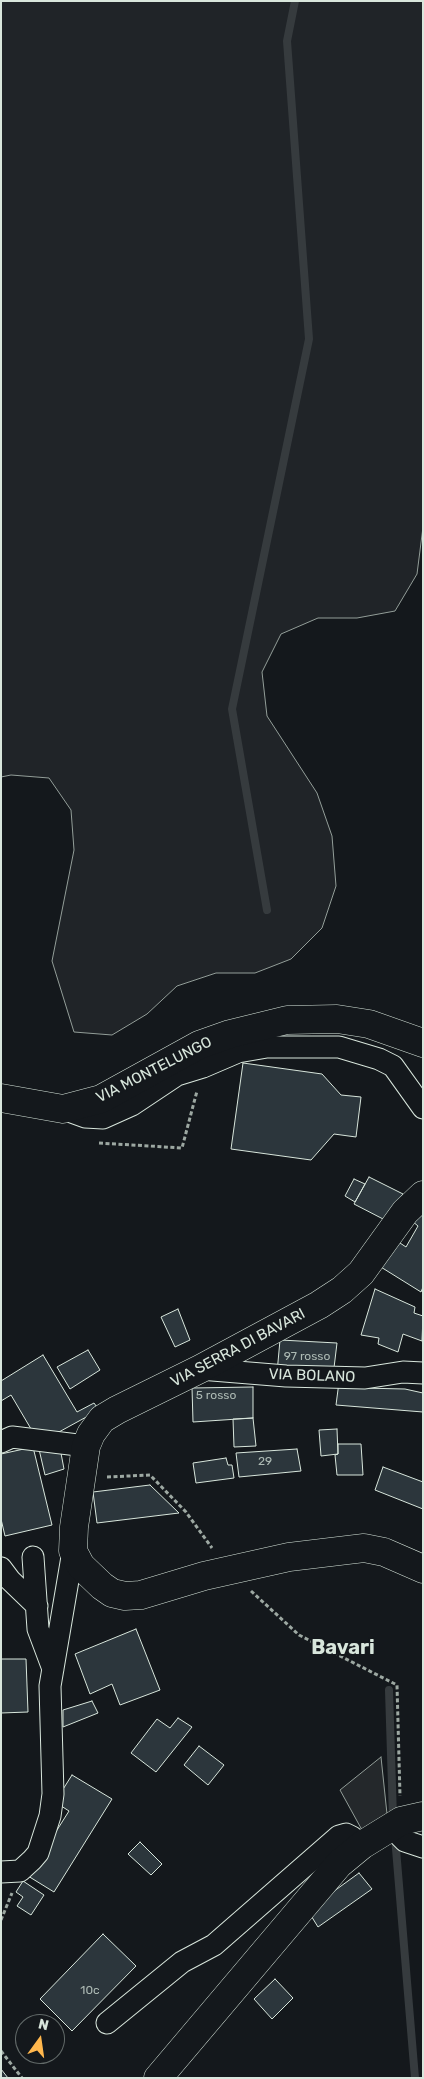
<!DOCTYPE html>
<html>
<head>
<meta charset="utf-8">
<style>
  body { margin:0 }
  #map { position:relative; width:424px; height:2079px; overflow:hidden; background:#14181c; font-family:Rubik,sans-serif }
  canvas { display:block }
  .frame { position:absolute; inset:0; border:2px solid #d8e6dc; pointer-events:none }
  .north { position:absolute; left:15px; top:2014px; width:50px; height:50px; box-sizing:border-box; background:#14181c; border:1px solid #626a69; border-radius:50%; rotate:14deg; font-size:14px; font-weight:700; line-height:20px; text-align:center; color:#d8e6dc }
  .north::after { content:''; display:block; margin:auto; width:18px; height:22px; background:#ffb74d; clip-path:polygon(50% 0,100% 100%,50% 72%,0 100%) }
</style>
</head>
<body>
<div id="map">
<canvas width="424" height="2079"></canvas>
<div class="frame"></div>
<div class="north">N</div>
</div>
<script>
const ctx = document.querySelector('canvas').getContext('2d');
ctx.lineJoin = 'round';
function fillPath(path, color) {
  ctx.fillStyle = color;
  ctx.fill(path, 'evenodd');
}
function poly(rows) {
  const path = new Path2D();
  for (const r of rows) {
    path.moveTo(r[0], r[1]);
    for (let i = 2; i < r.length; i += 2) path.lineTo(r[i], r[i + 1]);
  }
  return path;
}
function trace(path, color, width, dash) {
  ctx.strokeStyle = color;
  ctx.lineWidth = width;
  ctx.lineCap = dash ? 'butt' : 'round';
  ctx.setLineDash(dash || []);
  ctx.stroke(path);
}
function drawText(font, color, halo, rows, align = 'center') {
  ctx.font = font + ' Rubik,sans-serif';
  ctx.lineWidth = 4;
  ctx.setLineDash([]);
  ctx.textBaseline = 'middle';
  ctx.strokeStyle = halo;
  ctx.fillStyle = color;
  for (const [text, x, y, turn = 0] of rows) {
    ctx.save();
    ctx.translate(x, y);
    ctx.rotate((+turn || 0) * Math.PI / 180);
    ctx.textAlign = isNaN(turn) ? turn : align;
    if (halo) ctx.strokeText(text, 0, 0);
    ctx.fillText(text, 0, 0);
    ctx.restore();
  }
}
const green = poly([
  [1,1,423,1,423,527,417,574,395,611,357,618,318,618,281,634,262,672,267,716,317,793,332,836,336,886,322,928,291,959,255,973,216,973,177,986,147,1014,112,1035,74,1032,52,961,74,850,71,810,49,778,11,775,1,777,1,1]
]);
const parking = poly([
  [381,1757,387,1814,362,1830,340,1790,381,1757]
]);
const stream = poly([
  [267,910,232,709,309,339,287,41,295,1],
  [389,1690,393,1818],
  [395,1837,415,2078]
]);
const building = poly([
  [243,1063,322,1074,341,1095,361,1097,356,1137,334,1134,311,1160,231,1149,243,1063],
  [369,1177,403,1194,385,1220,354,1204,369,1177],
  [354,1179,365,1184,355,1202,345,1196,354,1179],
  [423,1213,423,1287,421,1292,376,1264,394,1239,406,1247,418,1226,412,1221,423,1213],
  [375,1289,415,1307,414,1313,423,1316,422,1341,403,1334,398,1352,378,1344,379,1338,361,1335,375,1289],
  [178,1309,190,1340,175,1347,161,1317,178,1309],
  [280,1340,337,1343,333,1376,277,1373,280,1340],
  [88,1350,100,1370,70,1389,57,1367,88,1350],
  [43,1355,77,1412,94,1403,99,1410,48,1438,34,1434,11,1395,1,1401,1,1381,43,1355],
  [339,1382,361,1388,405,1389,423,1393,423,1412,336,1405,339,1382],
  [253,1387,253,1418,193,1422,192,1388,253,1387],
  [253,1418,256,1446,234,1447,233,1419,253,1418],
  [337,1429,338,1454,321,1456,319,1430,337,1429],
  [338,1444,361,1444,363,1475,337,1475,335,1455,338,1454,338,1444],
  [38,1445,60,1448,64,1469,45,1475,38,1445],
  [33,1447,52,1525,5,1536,1,1519,1,1454,33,1447],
  [297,1449,301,1471,239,1477,236,1453,297,1449],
  [226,1458,228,1465,232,1465,234,1478,196,1483,193,1463,226,1458],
  [383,1467,423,1482,423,1509,375,1490,383,1467],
  [150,1485,179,1513,97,1523,93,1492,150,1485],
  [136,1629,160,1690,120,1705,112,1684,90,1694,75,1654,136,1629],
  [1,1659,26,1659,28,1712,1,1713,1,1659],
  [92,1701,98,1713,63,1727,63,1710,92,1701],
  [178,1718,192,1727,156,1772,131,1753,157,1719,170,1728,178,1718],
  [199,1746,224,1765,208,1785,184,1765,199,1746],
  [72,1775,112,1799,54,1892,28,1876,69,1811,55,1802,72,1775],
  [140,1842,162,1864,151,1875,128,1854,140,1842],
  [359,1873,372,1889,318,1927,310,1914,319,1902,359,1873],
  [23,1881,44,1895,31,1915,17,1906,23,1897,16,1892,23,1881],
  [103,1934,136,1966,72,2031,40,1999,103,1934],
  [275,1979,293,1998,272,2019,254,1999,275,1979],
  [1,2069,8,2078,1,2078,1,2069]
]);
const path = poly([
  [99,1143,182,1148,197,1091],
  [107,1477,150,1475,186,1512,212,1548],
  [251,1591,299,1635,397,1685,400,1796],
  [1,1920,12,1893],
  [1,2051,22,2078]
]);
const street = poly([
  [63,1109,85,1117,103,1118,132,1105,177,1075,203,1067,238,1052,267,1047,339,1047,379,1059,393,1066,423,1108],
  [200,1369,286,1376,365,1378,403,1372,423,1373],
  [1,1442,12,1437,86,1446],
  [33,1557,38,1629,53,1669],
  [1,1568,10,1580,37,1606],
  [401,1821,400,1836,405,1841,423,1847],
  [1,1872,20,1871,32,1860,38,1853,50,1816,53,1794,50,1686,73,1551],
  [107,2023,182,1962,214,1945,339,1836,346,1834,352,1837,362,1845]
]);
const secondary = poly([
  [1,1098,63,1109,101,1099,199,1045,230,1034,287,1020,337,1019,369,1024,423,1043],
  [423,1195,405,1212,361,1273,342,1290,319,1305,200,1369,117,1410,102,1419,91,1434,86,1446,74,1527,73,1551,81,1566,102,1586,112,1593,125,1596,141,1595,204,1576,289,1557,364,1548,384,1552,423,1569],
  [158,2078,339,1864,362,1845,401,1821,423,1816]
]);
const numberNames = [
  ["97 rosso",307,1357],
  ["5 rosso",216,1396],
  ["29",265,1462],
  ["10c",90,1991]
];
const streetNames = [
  ["VIA MONTELUNGO",154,1070,-27],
  ["VIA SERRA DI BAVARI",238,1348,-28],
  ["VIA BOLANO",312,1376,2]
];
const districtNames = [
  ["Bavari",343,1648]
];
fillPath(green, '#202428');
trace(green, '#939e99', 1);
fillPath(parking, '#24282b');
trace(parking, '#939e99', 1);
trace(stream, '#363b3e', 8);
fillPath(building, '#2c363c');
trace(building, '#d8e6dc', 1);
trace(street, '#d8e6dc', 23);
trace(secondary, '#d8e6dc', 29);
trace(path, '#9da8a2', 3, [4, 2.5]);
trace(street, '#14181c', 21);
trace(secondary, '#14181c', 28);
drawText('12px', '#adbab4', null, numberNames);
drawText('15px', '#d8e6dc', '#14181c', streetNames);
drawText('bold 20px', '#d8e6dc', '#14181c', districtNames);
</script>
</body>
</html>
